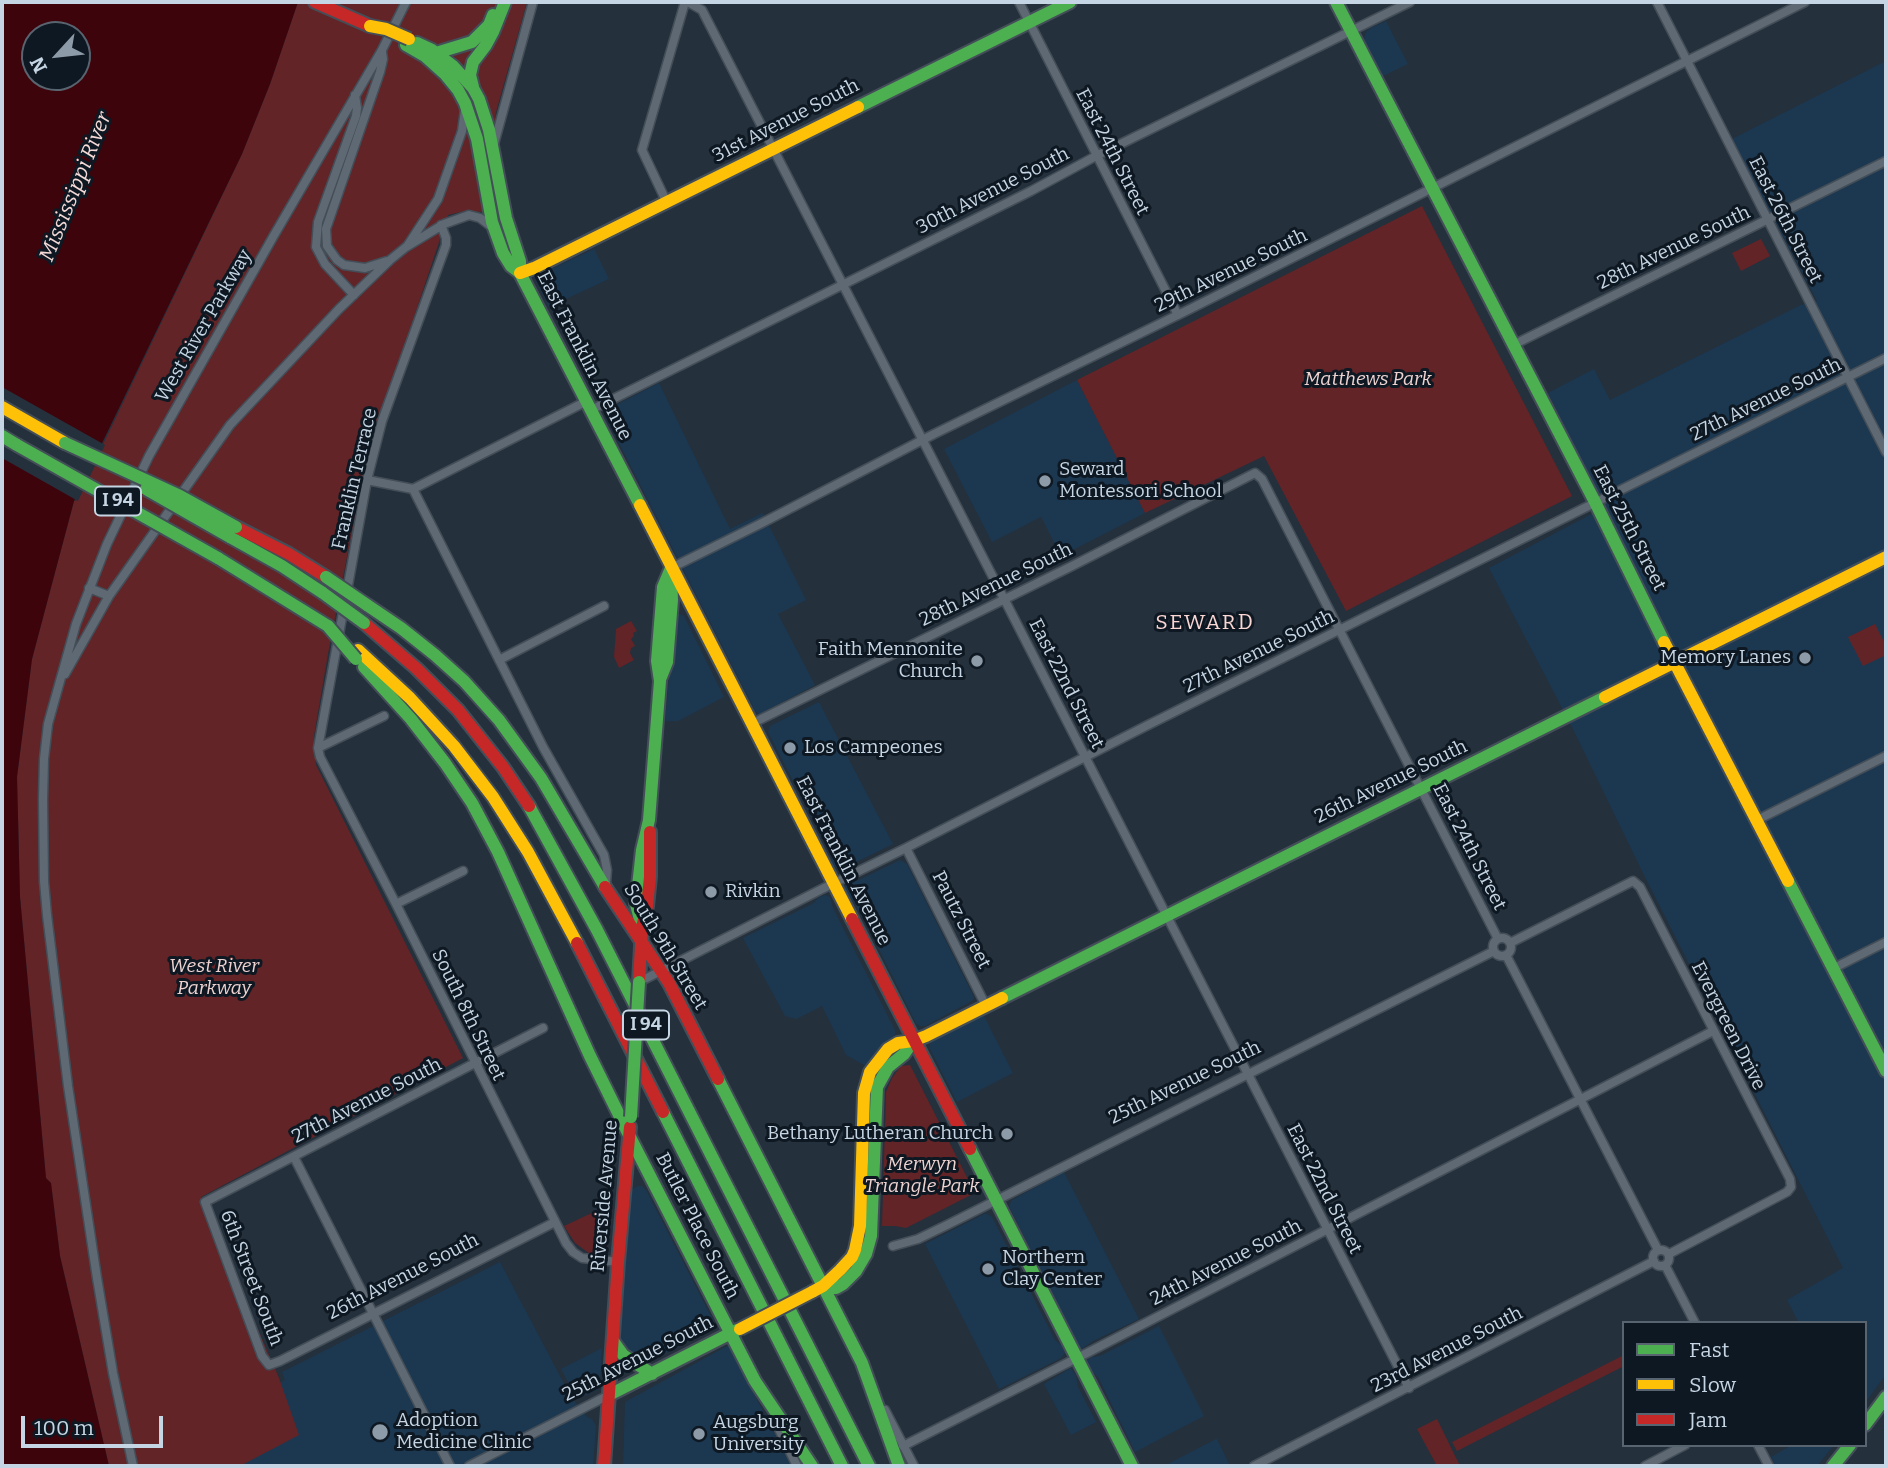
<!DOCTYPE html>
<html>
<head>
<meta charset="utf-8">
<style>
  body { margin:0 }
  #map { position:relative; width:1888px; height:1468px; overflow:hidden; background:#24303c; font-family:Bitter,serif }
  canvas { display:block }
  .frame { position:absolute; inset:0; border:4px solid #c6d5e3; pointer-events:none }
  .legend { position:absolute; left:1622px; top:1321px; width:245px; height:126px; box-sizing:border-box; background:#0e1822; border:2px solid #58646f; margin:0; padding:9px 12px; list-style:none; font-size:21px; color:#c6d5e3 }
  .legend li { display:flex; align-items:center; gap:14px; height:35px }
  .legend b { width:35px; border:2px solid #58646f }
  .north { position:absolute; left:21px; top:21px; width:70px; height:70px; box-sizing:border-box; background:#0e1822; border:2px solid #58646f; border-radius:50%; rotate:243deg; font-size:19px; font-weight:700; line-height:28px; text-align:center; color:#c6d5e3 }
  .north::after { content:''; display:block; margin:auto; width:24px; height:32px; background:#8d9ba9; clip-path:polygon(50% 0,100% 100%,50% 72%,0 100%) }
  .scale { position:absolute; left:21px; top:1416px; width:142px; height:32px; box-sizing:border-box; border:4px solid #c6d5e3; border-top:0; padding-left:9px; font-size:21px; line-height:24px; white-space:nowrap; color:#c6d5e3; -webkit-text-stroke:5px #0e1822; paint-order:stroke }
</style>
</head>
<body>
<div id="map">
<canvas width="1888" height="1468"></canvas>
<div class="frame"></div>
<ul class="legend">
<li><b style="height:9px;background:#4caf50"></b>Fast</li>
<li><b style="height:9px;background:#ffc107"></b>Slow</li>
<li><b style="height:9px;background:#c62828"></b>Jam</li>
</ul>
<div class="north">N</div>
<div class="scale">100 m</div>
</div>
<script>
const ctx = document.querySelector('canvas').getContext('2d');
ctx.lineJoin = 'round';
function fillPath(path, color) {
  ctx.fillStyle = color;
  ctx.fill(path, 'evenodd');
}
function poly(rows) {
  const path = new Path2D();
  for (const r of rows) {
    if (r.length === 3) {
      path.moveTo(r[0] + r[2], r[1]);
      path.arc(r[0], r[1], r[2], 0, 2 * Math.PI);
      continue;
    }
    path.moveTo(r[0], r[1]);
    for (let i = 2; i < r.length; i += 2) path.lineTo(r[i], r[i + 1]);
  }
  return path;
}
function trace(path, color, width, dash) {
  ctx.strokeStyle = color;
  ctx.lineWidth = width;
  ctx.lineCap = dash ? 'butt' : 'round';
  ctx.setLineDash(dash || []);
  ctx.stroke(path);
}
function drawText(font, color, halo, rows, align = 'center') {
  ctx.font = font + ' Bitter,serif';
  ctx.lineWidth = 6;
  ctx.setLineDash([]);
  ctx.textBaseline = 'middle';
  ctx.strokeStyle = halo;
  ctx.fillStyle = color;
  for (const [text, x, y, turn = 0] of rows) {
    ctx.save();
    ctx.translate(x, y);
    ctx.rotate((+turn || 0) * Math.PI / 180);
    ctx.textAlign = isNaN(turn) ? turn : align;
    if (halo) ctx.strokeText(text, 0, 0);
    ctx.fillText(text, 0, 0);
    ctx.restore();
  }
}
const built = poly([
  [1386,21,1408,64,1383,76,1364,39,1365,34,1369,29],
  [1886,61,1886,1374,1865,1403,1865,1323,1799,1323,1787,1300,1843,1268,1641,869,1572,727,1489,568,1605,507,1548,393,1594,369,1610,400,1801,305,1817,301,1732,139],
  [594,249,609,279,549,307,534,277],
  [1077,380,1145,513,1061,556,1041,517,992,542,944,449],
  [659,383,730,529,763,513,806,600,778,614,815,685,762,713,758,714,755,710,605,416,608,409],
  [678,613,684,616,724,697,678,721,665,721,675,616],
  [819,702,893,844,840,870,832,865,832,857,768,732,770,726],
  [900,860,907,864,974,997,972,1001,925,1026,920,1026,916,1023,879,949,854,902,846,893,845,888,847,884,851,880,859,880],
  [825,895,830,897,833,908,895,1030,895,1034,893,1038,883,1045,866,1066,846,1055,822,1006,796,1019,785,1016,743,938,814,903,818,898],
  [984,1016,1013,1073,957,1102,930,1049,930,1044,932,1041],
  [1064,1172,1139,1319,1093,1341,1080,1350,1074,1342,1073,1334,1009,1206,1012,1200],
  [638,1186,642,1186,646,1190,714,1322,712,1329,645,1364,623,1348,620,1340,631,1190],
  [984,1214,987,1214,992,1217,1055,1340,1061,1345,1065,1353,1061,1358,999,1389,925,1244],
  [500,1262,571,1397,587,1417,592,1419,596,1426,593,1466,215,1466,277,1384,285,1380,282,1372],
  [1159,1326,1204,1416,1135,1452,1098,1377,1088,1368,1086,1361,1092,1357,1100,1356],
  [729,1345,791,1466,623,1466,625,1402],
  [602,1348,600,1384,597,1390,579,1398,576,1397,561,1369],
  [1071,1368,1076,1376,1078,1387,1096,1422,1071,1435,1044,1384],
  [1217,1439,1230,1466,1164,1466,1216,1439],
  [1792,1445,1834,1445,1817,1466,1776,1466,1771,1457]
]);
const green = poly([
  [298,2,527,2,496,112,483,212,465,211,448,215,414,317,369,445,328,654,314,736,316,765,463,1058,201,1197,279,1378,299,1435,240,1466,109,1466,60,1256,51,1183,46,1178,20,897,17,777,32,659,74,501,76,501,242,154,270,84],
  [1422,206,1572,496,1346,611,1264,456,1145,513,1077,380],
  [1761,239,1770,256,1741,271,1732,253],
  [631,621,637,631,633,633,634,636,631,639,635,646,631,648,630,653,634,660,619,668,614,657,616,629],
  [1875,624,1886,646,1886,655,1863,666,1848,637],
  [910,1065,975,1193,906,1228,895,1226,882,1226,886,1092,892,1078,901,1066],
  [611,1204,607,1251,600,1256,590,1254,575,1243,564,1226],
  [1624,1355,1624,1366,1457,1451,1452,1442],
  [1437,1419,1460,1466,1437,1466,1417,1429]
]);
const water = poly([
  [2,2,298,2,270,84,242,154,74,501,32,659,17,777,20,897,46,1178,51,1183,60,1256,109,1466,2,1466],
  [35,35,77,35,77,77,35,77]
]);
const pier = poly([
  [2,387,105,445,78,501,2,458]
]);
const street = poly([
  [688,2,702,10,1409,1388],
  [1019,2,1178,315],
  [1657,2,1886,452],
  [382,52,383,59,380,72,326,229,327,246,337,260,344,265,365,268,387,261],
  [494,144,533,2],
  [667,203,642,150,685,2],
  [408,245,438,199,462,131,465,110],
  [354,295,325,264,316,247,318,222,356,116,357,108,355,95],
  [1513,345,1886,161],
  [591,410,1031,191,1096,156,1410,2],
  [367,480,413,489],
  [413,489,543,747,604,855,607,870,606,883],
  [413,489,587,401],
  [671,568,762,523,934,434,1188,310,1805,2],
  [89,588,109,596],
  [347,591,367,480,382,421,446,245,446,238,441,225],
  [344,607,318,748,320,757,396,904,566,1243,573,1252,582,1258,618,1262],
  [499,660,604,606],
  [65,674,109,596,230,425,339,309,390,260,406,247,444,224,469,215,480,218,493,228],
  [751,724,1070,567,1255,473,1262,479,1498,939],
  [318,748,384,716],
  [1757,820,1886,756],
  [906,848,986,1006],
  [396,904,463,871],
  [1502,947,9],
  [1510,943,1633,881,1640,887,1754,1109,1790,1179,1791,1187,1787,1192,1669,1254],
  [1506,955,1658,1250],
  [1834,968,1886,942],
  [639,982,820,890,906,848,1150,724,1886,358],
  [543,1028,205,1202,262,1356,269,1365,280,1361,555,1222],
  [294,1157,450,1466],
  [893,1246,918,1239,947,1225,1494,951],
  [1661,1258,8],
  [1665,1265,1695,1323],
  [885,1410,914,1466],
  [775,1421,797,1466],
  [1758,1445,1769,1466],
  [903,1446,1087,1353,1713,1031],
  [133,1466,113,1373,97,1278,68,1086,47,915,44,881,43,800,44,759,48,724,76,624,107,544,149,456,273,237,382,50,406,2],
  [469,1466,609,1395],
  [1254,1466,1654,1261],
  [1645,1466,1685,1445]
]);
const fast = poly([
  [1336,2,1595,502,1664,642],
  [417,43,432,50,453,66,473,88,479,99,489,130,506,218,520,261,520,273],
  [406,45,425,56,445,74,458,90,465,103,477,139,492,222,503,253,511,266,520,273,640,505],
  [436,53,472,42,489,25,493,15],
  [473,87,470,75,473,62,486,45,493,32,505,2],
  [858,107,1070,2],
  [2,436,17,445],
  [230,537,282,566,323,593],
  [218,558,328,626],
  [367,605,401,628,435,655,464,681,499,720,541,778,605,887],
  [364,667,411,719,445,763,472,803,498,852,590,1056,629,1135],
  [661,677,667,662,672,600,671,574],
  [529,806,597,930,869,1466],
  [1788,881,1886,1071],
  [642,928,636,904,642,850,649,820,660,681,657,661,663,587,671,568],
  [1002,998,1605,697],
  [718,1079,862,1363],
  [663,1112,842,1466],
  [629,1135,755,1381],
  [970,1149,1132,1466],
  [823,1286,836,1288,843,1284,856,1271,866,1254,871,1236,877,1087,888,1067,904,1054,913,1041],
  [613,1341,623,1355,652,1374],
  [862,1363,899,1466],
  [755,1381,812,1466],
  [609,1395,737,1330],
  [1865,1425,1886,1397],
  [1833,1466,1850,1445]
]);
const slow = poly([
  [520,273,534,268,858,107],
  [2,407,65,443],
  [640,505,852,919],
  [1664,642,1788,881],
  [358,650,410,698,454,746,493,797,528,852,577,943],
  [1605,697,1886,557],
  [812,1292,823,1286,840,1270,852,1257,855,1250,860,1226,864,1093,870,1072,888,1049,898,1043,913,1041,926,1036,1002,998]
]);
const jam = poly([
  [315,2,370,26],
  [236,527,289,554,326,577],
  [364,623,416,668,458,710,503,767,529,806],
  [605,887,669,983,718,1079],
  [852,919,970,1149],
  [577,943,663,1112],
  [639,982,642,928,647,906,650,877,650,832],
  [604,1466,618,1262,630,1127]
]);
const fastBridge = poly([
  [65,443,180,496,236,527],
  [17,445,218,558],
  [146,489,230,537],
  [326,577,367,605],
  [323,593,364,623],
  [328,626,356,659],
  [631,1117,639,982]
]);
const slowBridge = poly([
  [370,26,386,29,409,39],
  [740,1329,812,1292]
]);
const markers = [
  [1045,481,7,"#8d9ba9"],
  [1805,658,7,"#8d9ba9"],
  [977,661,7,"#8d9ba9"],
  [790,748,7,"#8d9ba9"],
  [711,892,7,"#8d9ba9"],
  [1007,1134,7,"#8d9ba9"],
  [988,1269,7,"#8d9ba9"],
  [380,1432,9,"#8d9ba9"],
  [699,1434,7,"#8d9ba9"]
];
const shields = [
  [118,501,46],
  [646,1025,46]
];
const shieldNames = [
  ["I 94",118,501],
  ["I 94",646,1025]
];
const streetNames = [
  ["31st Avenue South",786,121,-27],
  ["East 24th Street",1112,152,63],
  ["30th Avenue South",993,191,-27],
  ["East 26th Street",1785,220,63],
  ["28th Avenue South",1674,248,-26],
  ["29th Avenue South",1231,271,-26],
  ["West River Parkway",204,326,-60],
  ["East Franklin Avenue",584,356,63],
  ["27th Avenue South",1766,400,-26],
  ["Franklin Terrace",355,479,-77],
  ["East 25th Street",1629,528,63],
  ["28th Avenue South",996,585,-26],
  ["27th Avenue South",1259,652,-26],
  ["East 22nd Street",1066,684,63],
  ["26th Avenue South",1391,782,-26],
  ["East 24th Street",1469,847,63],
  ["East Franklin Avenue",843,861,63],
  ["Pautz Street",961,920,63],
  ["South 9th Street",665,947,59],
  ["South 8th Street",468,1015,64],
  ["Evergreen Drive",1728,1026,63],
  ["25th Avenue South",1185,1083,-26],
  ["27th Avenue South",367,1101,-27],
  ["East 22nd Street",1324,1189,63],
  ["Riverside Avenue",605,1196,-85],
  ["Butler Place South",697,1226,63],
  ["24th Avenue South",1226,1263,-27],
  ["26th Avenue South",403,1277,-27],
  ["6th Street South",251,1278,69],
  ["23rd Avenue South",1447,1350,-27],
  ["25th Avenue South",638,1359,-27]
];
const parkNames = [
  ["Matthews Park",1368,380],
  ["West River",214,967],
  ["Parkway",214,989],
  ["Merwyn",922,1165],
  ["Triangle Park",922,1187]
];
const poiNames = [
  ["Seward",1059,470],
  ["Montessori School",1059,492],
  ["Faith Mennonite",963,650,"right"],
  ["Church",963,672,"right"],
  ["Memory Lanes",1791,658,"right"],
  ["Los Campeones",804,748],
  ["Rivkin",725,892],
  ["Bethany Lutheran Church",993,1134,"right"],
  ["Northern",1002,1258],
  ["Clay Center",1002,1280],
  ["Adoption",396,1421],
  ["Medicine Clinic",396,1443],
  ["Augsburg",713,1423],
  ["University",713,1445]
];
const waterNames = [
  ["Mississippi River",76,187,-68]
];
const neighbourhoodNames = [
  ["SEWARD",1205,623]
];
fillPath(built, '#1c3851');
fillPath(green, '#622427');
fillPath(water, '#3e040c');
fillPath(pier, '#24303c');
trace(street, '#434e58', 11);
trace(fast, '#434e58', 16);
trace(slow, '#434e58', 16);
trace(jam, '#434e58', 16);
trace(street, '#5f6973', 8);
trace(fast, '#4caf50', 12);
trace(slow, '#ffc107', 12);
trace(jam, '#c62828', 12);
trace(fastBridge, '#434e58', 16, []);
trace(slowBridge, '#434e58', 16, []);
trace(fastBridge, '#4caf50', 12);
trace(slowBridge, '#ffc107', 12);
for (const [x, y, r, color] of markers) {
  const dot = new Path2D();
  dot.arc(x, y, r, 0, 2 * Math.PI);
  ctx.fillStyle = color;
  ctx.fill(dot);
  trace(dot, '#0e1822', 2.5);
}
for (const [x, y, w] of shields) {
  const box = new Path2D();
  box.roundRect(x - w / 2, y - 14.5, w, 29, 5);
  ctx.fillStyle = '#0e1822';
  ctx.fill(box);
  trace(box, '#c6d5e3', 2);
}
drawText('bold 18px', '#c6d5e3', null, shieldNames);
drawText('19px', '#c6d5e3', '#0e1822', streetNames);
drawText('italic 19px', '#eed3d1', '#0e1822', parkNames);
drawText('19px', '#c6d5e3', '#0e1822', poiNames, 'left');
drawText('italic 21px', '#f4d9d7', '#0e1822', waterNames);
ctx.letterSpacing = '2px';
drawText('21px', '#fad6d4', '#0e1822', neighbourhoodNames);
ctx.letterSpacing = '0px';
</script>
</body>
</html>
